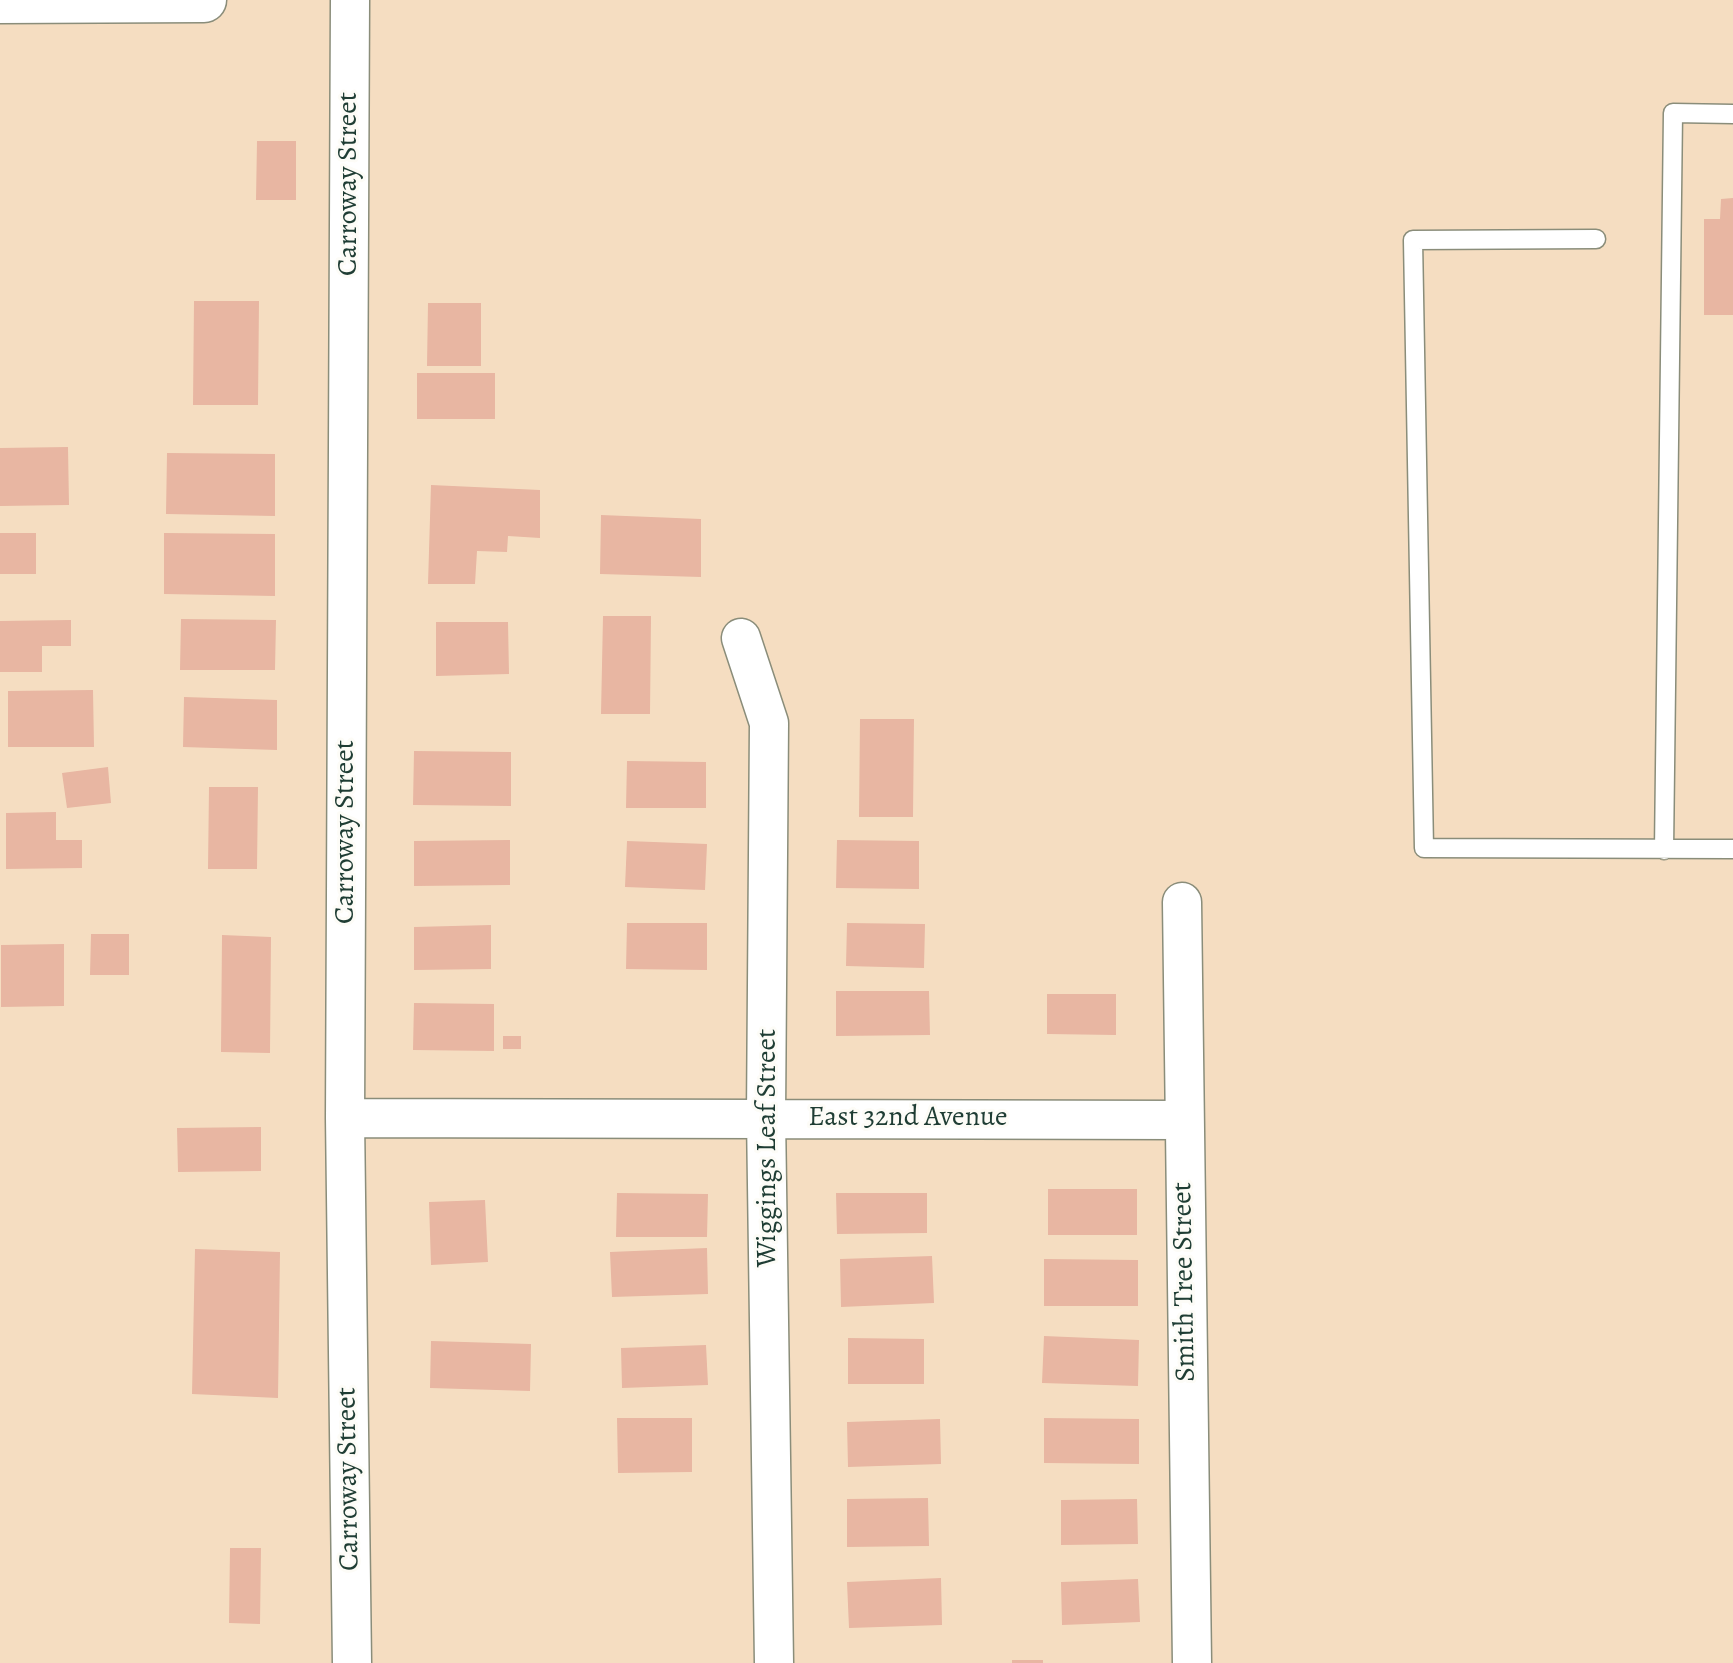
<!DOCTYPE html>
<html>
<head>
<meta charset="utf-8">
<style>
  body { margin:0 }
  canvas { display:block; background:#f5ddc1 }
</style>
</head>
<body>
<canvas width="1733" height="1663"></canvas>
<script>
const ctx = document.querySelector('canvas').getContext('2d');
ctx.lineJoin = 'round';
function fillPath(path, color) {
  ctx.fillStyle = color;
  ctx.fill(path, 'evenodd');
}
function poly(rows) {
  const path = new Path2D();
  for (const r of rows) {
    path.moveTo(r[0], r[1]);
    for (let i = 2; i < r.length; i += 2) path.lineTo(r[i], r[i + 1]);
  }
  return path;
}
function trace(path, color, width, dash) {
  ctx.strokeStyle = color;
  ctx.lineWidth = width;
  ctx.lineCap = dash ? 'butt' : 'round';
  ctx.setLineDash(dash || []);
  ctx.stroke(path);
}
function drawText(font, color, halo, rows, align = 'center') {
  ctx.font = font + ' Alegreya,serif';
  ctx.lineWidth = 6;
  ctx.setLineDash([]);
  ctx.textBaseline = 'middle';
  ctx.strokeStyle = halo;
  ctx.fillStyle = color;
  for (const [text, x, y, turn = 0] of rows) {
    ctx.save();
    ctx.translate(x, y);
    ctx.rotate((+turn || 0) * Math.PI / 180);
    ctx.textAlign = isNaN(turn) ? turn : align;
    if (halo) ctx.strokeText(text, 0, 0);
    ctx.fillText(text, 0, 0);
    ctx.restore();
  }
}
const building = poly([
  [257,141,296,141,296,200,256,200],
  [1733,198,1733,315,1704,315,1704,219,1720,219,1721,199],
  [194,301,259,301,258,405,193,405],
  [428,303,481,303,481,366,427,366],
  [417,373,495,373,495,419,417,419],
  [68,447,69,505,0,506,0,448],
  [167,453,275,454,275,516,166,514],
  [431,485,540,490,540,538,508,536,507,552,477,551,475,584,428,584],
  [601,515,701,519,701,577,600,574],
  [0,533,36,533,36,574,0,574],
  [164,533,275,534,275,596,164,594],
  [603,616,651,616,650,714,601,714],
  [181,619,276,620,275,670,180,670],
  [71,620,71,646,42,646,42,672,0,672,0,621],
  [436,622,508,622,509,674,436,676],
  [93,690,94,747,8,747,8,691],
  [184,697,277,700,277,750,183,747],
  [860,719,914,719,913,817,859,817],
  [414,751,511,752,511,806,413,805],
  [627,761,706,762,706,808,626,808],
  [108,767,111,803,67,808,62,773],
  [209,787,258,787,257,869,208,869],
  [56,812,56,840,82,840,82,868,6,869,6,813],
  [510,840,510,885,414,886,414,841],
  [837,840,919,841,919,889,836,888],
  [627,841,707,844,705,890,625,887],
  [627,923,707,923,707,970,626,969],
  [847,923,925,924,924,968,846,966],
  [491,925,491,969,414,970,414,927],
  [91,934,129,934,129,975,90,975],
  [222,935,271,937,270,1053,221,1052],
  [64,944,64,1006,1,1007,1,945],
  [836,991,929,991,930,1035,836,1036],
  [1047,994,1116,994,1116,1035,1047,1034],
  [414,1003,494,1004,494,1051,413,1050],
  [503,1036,521,1036,521,1049,503,1049],
  [261,1127,261,1171,178,1172,177,1128],
  [1048,1189,1137,1189,1137,1235,1048,1235],
  [617,1193,708,1194,707,1237,616,1237],
  [836,1193,927,1193,927,1233,837,1234],
  [485,1200,488,1262,431,1265,429,1202],
  [707,1248,708,1294,612,1297,610,1252],
  [195,1249,280,1252,278,1398,192,1394],
  [932,1256,934,1303,841,1307,840,1259],
  [1044,1259,1138,1260,1138,1306,1044,1306],
  [1044,1336,1139,1340,1138,1386,1042,1383],
  [848,1338,924,1339,924,1384,848,1384],
  [431,1341,531,1344,530,1391,430,1388],
  [706,1345,708,1385,622,1388,621,1348],
  [617,1418,692,1418,692,1472,618,1473],
  [1044,1418,1139,1419,1139,1464,1044,1463],
  [940,1419,941,1464,848,1467,847,1422],
  [928,1498,929,1546,847,1547,847,1499],
  [1137,1499,1138,1544,1061,1545,1061,1500],
  [230,1548,261,1548,260,1624,229,1623],
  [941,1578,942,1625,849,1628,847,1582],
  [1138,1579,1140,1622,1062,1625,1061,1582],
  [1012,1660,1043,1660,1043,1663,1012,1663]
]);
const service = poly([
  [1596,239,1413,240,1424,848,1733,849],
  [1664,850,1673,113,1733,114]
]);
const minor = poly([
  [350,0,345,1118,352,1663],
  [741,638,769,723,766,1116,774,1663],
  [1182,902,1192,1663],
  [345,1118,1182,1120]
]);
const primary = poly([
  [0,1,204,0]
]);
const streetNames = [
  ["Carroway Street",349,184,-90],
  ["Carroway Street",346,832,-90],
  ["East 32nd Avenue",908,1118],
  ["Wiggings Leaf Street",768,1148,-90],
  ["Smith Tree Street",1185,1282,-91],
  ["Carroway Street",349,1479,-91]
];
fillPath(building, '#e8b6a2');
trace(service, '#8a8d7a', 21);
trace(minor, '#8a8d7a', 41);
trace(primary, '#8a8d7a', 47);
trace(service, '#fff', 18);
trace(minor, '#fff', 38);
trace(primary, '#fff', 44);
drawText('28px', '#1f3d34', '#fdfcf7', streetNames);
</script>
</body>
</html>
